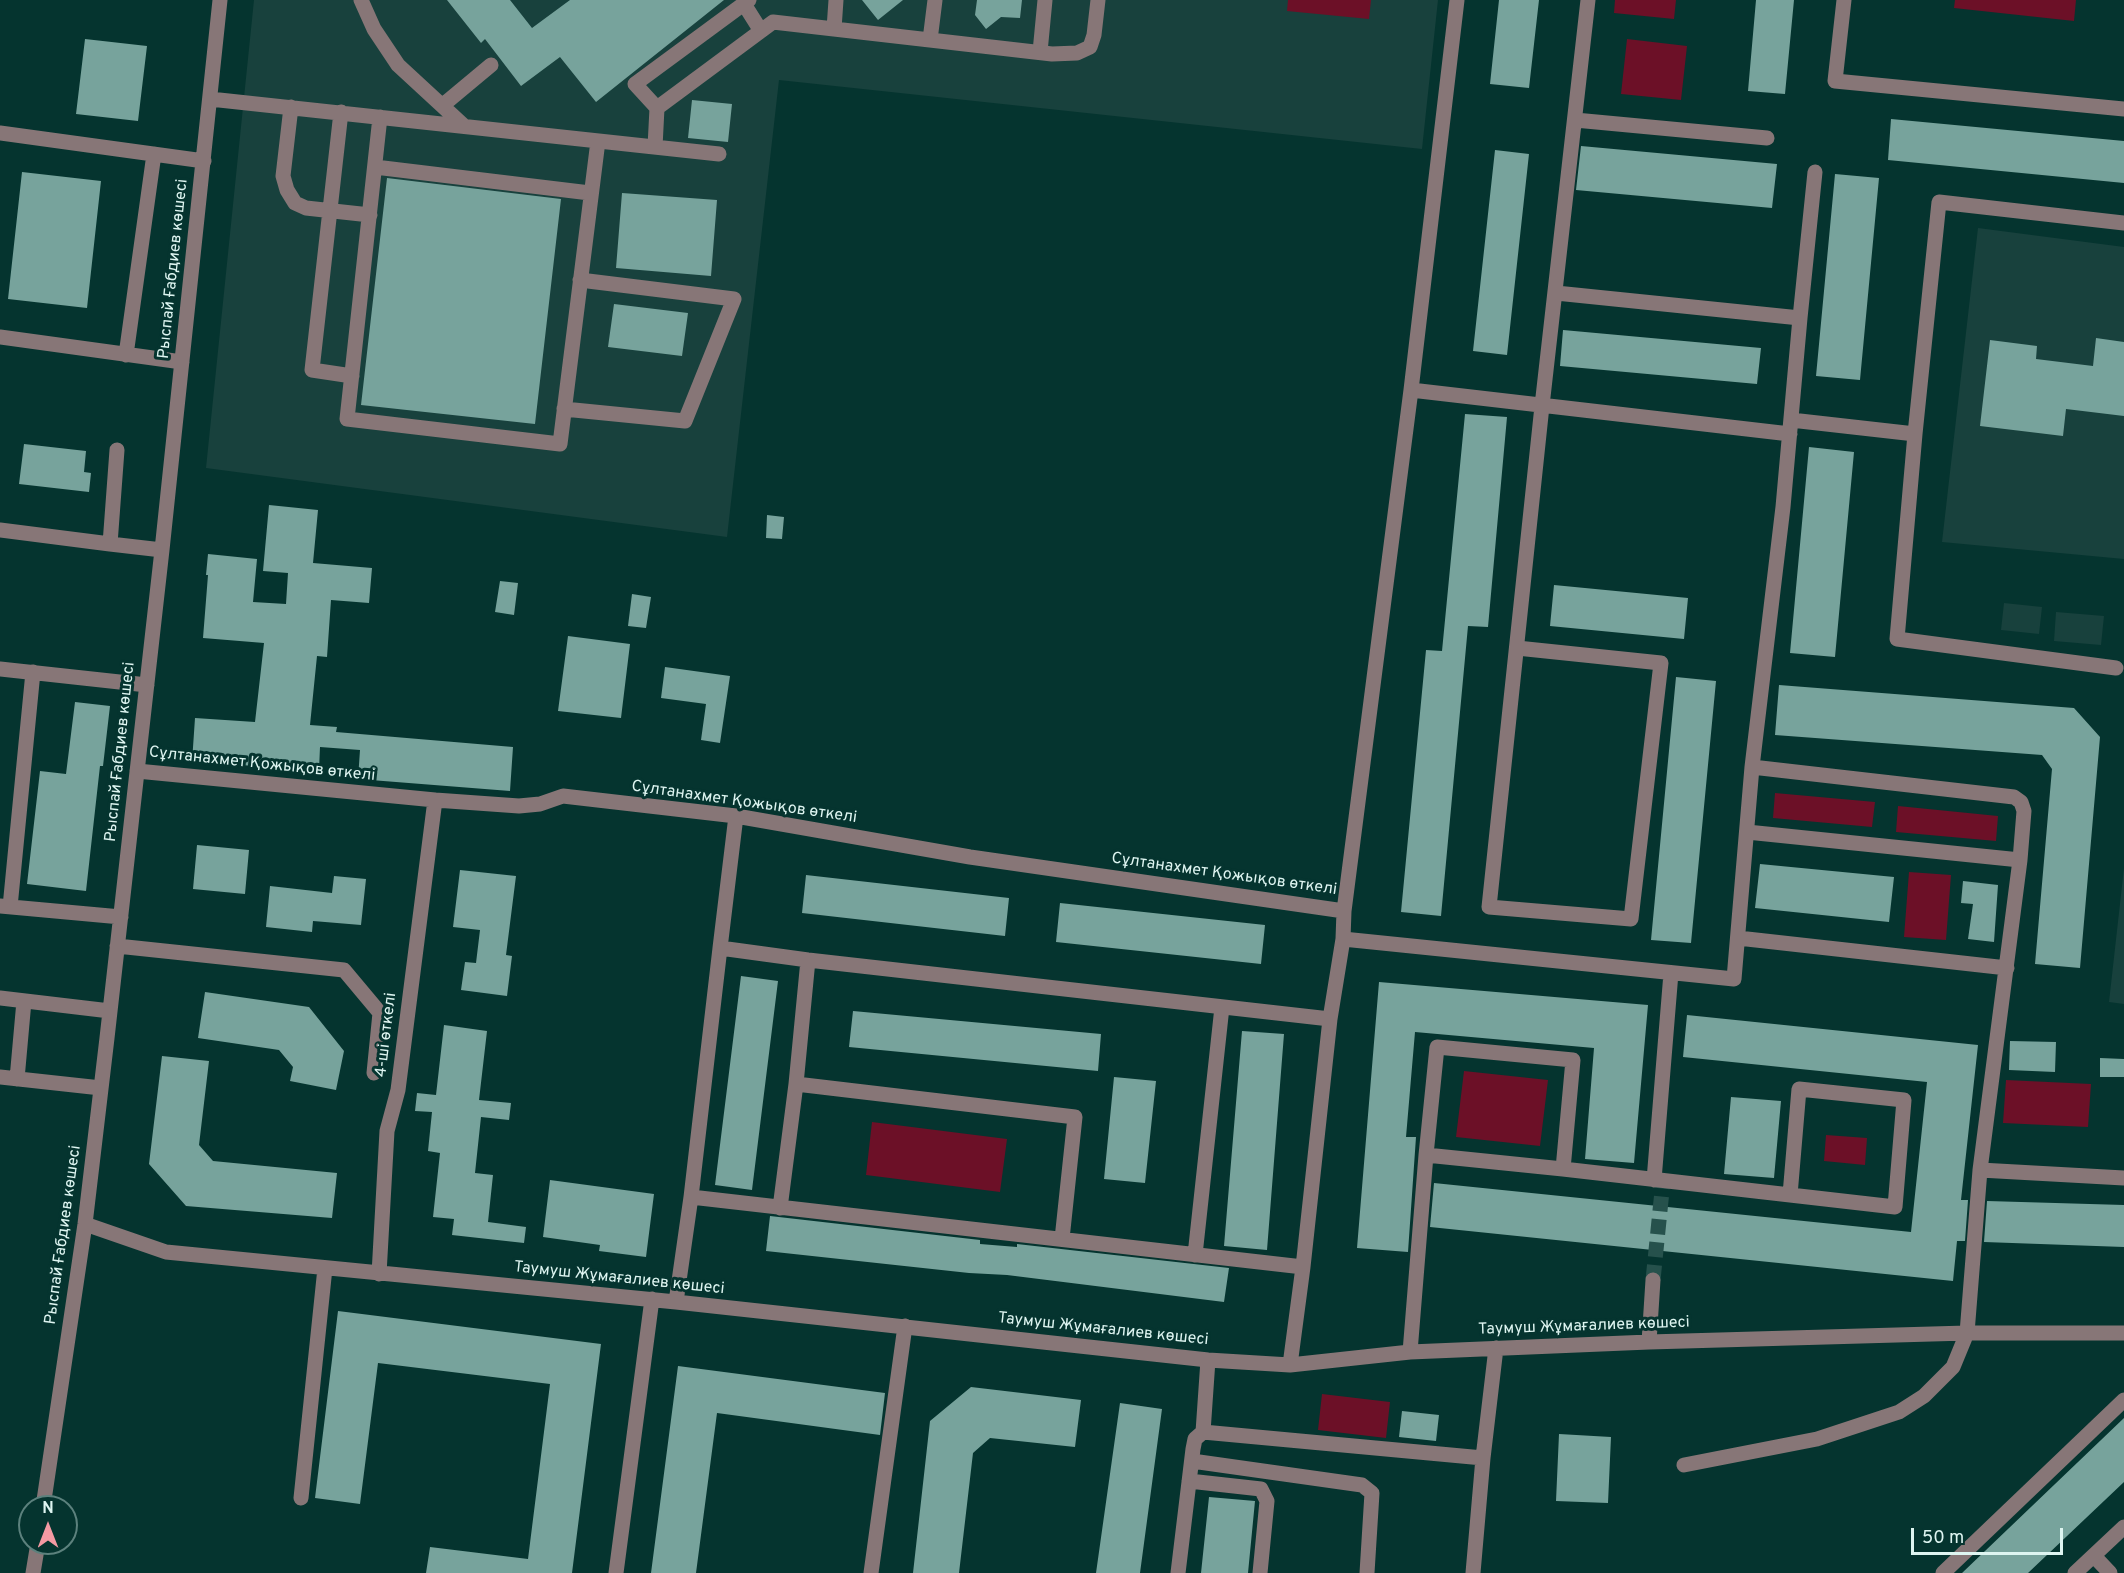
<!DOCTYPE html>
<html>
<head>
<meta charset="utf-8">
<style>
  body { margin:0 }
  #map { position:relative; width:2124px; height:1573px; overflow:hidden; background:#05342f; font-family:Overpass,sans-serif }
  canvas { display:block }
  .north { position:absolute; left:18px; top:1495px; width:60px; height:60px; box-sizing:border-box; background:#05342f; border:2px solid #5c817d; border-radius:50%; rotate:0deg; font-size:16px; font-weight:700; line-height:24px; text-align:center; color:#def5f1 }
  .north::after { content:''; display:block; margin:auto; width:21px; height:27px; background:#f49aa3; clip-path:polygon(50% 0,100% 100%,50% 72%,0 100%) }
  .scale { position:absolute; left:1911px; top:1528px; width:152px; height:27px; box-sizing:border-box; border:3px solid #def5f1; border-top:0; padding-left:8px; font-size:18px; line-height:21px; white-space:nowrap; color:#def5f1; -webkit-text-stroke:4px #05342f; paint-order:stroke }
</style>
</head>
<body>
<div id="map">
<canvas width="2124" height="1573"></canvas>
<div class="north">N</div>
<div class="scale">50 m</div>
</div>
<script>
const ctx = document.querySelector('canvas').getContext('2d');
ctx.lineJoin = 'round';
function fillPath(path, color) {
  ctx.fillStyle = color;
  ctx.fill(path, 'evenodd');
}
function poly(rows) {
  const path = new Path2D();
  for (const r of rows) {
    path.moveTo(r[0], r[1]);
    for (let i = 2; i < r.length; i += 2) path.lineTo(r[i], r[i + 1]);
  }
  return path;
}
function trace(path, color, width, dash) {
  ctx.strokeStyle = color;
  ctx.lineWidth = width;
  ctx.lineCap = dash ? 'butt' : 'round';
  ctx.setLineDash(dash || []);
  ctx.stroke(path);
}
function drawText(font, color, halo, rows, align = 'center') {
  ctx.font = font + ' Overpass,sans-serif';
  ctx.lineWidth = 6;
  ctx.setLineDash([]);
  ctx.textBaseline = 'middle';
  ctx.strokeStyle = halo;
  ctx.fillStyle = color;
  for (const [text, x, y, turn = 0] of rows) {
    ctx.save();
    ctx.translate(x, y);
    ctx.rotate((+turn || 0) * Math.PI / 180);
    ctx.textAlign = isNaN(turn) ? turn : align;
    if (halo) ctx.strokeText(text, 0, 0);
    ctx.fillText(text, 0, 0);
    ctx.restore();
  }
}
const built = poly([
  [254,0,1438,0,1422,149,779,80,727,537,206,468],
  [1978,228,2124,247,2124,559,1942,542],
  [2004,603,2042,607,2039,634,2001,630],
  [2056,612,2104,616,2101,645,2054,641],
  [2124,868,2124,1004,2109,1002]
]);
const green = poly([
  [1288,0,1371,0,1369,19,1287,11],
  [1615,0,1676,0,1674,19,1614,13],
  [1955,0,2076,0,2074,21,1954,8],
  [1627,39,1687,46,1681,100,1621,94],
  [1775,793,1875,802,1872,827,1773,818],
  [1898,806,1998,816,1996,841,1896,832],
  [1909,872,1951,875,1946,940,1904,937],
  [1464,1071,1548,1080,1540,1146,1456,1137],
  [2006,1080,2091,1084,2088,1127,2003,1123],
  [872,1122,1007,1139,1000,1192,866,1175],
  [1826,1135,1867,1138,1865,1165,1824,1161],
  [1322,1394,1390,1402,1386,1438,1318,1430]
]);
const building = poly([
  [447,0,510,0,532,28,570,0,724,0,596,102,560,57,521,86,485,39,481,43],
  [862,0,903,0,878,20],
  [977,0,1022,0,1020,18,1001,17,986,29,975,15],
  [1499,0,1539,0,1529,88,1490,84],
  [1756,0,1794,0,1785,94,1748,91],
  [85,39,147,46,138,121,76,114],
  [692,100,732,104,728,142,688,138],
  [1891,119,2124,141,2124,183,1888,160],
  [1581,146,1777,164,1772,208,1576,190],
  [1495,150,1529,154,1507,355,1473,351],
  [22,172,101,181,87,308,8,299],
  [1835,174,1879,178,1860,380,1816,376],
  [387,178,561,199,535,424,361,405],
  [622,193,717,200,711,276,616,268],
  [614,304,688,313,682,356,608,347],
  [1563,330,1761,348,1757,384,1560,366],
  [2096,338,2124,342,2124,416,2066,409,2063,436,1980,426,1990,340,2037,346,2036,359,2093,366],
  [1465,414,1507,417,1488,627,1468,626,1441,916,1401,912,1426,650,1442,651],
  [24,444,86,451,84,472,91,473,89,492,19,484],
  [1809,447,1854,452,1835,657,1790,653],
  [269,505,318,510,313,563,372,568,369,603,331,600,327,657,317,656,310,725,337,727,336,732,513,747,510,791,358,779,360,750,320,747,319,770,192,762,195,718,255,722,264,643,203,638,208,575,206,575,208,554,257,559,253,602,286,604,288,573,263,571],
  [767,515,784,517,782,539,766,538],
  [500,581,518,583,514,615,495,612],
  [1554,585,1688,598,1684,639,1550,626],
  [632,594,651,597,646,628,628,626],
  [568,636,630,644,621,718,558,711],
  [665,667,730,676,720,743,701,740,706,704,661,698],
  [1676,677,1716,681,1691,943,1651,940],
  [1779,685,2074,708,2100,737,2080,968,2035,964,2052,769,2042,755,1775,735],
  [75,702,110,706,103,766,100,766,86,891,27,884,40,771,66,774],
  [197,845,249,850,245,894,193,889],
  [1760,864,1894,877,1889,922,1755,908],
  [460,870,516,876,506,955,512,956,507,996,461,990,465,962,476,963,480,930,453,927],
  [806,875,1009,898,1005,936,802,913],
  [334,876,366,879,361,925,313,921,312,932,266,927,270,886,332,893],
  [1963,881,1998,885,1994,942,1968,939,1973,904,1961,903],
  [1060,903,1265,925,1261,964,1056,942],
  [741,976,778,981,752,1190,715,1185],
  [1379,982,1648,1005,1634,1163,1585,1159,1594,1048,1415,1032,1406,1137,1416,1137,1408,1252,1357,1248],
  [205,992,309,1007,344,1051,336,1090,290,1081,293,1067,279,1050,198,1038],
  [853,1011,1101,1034,1098,1071,849,1047],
  [1687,1015,1978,1045,1961,1200,1968,1200,1965,1241,1957,1241,1953,1281,1430,1227,1434,1183,1911,1232,1927,1082,1683,1057],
  [444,1025,487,1031,479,1100,511,1103,509,1120,481,1117,475,1173,493,1175,488,1222,526,1227,524,1243,452,1235,454,1219,433,1217,440,1153,428,1151,432,1112,415,1111,417,1093,436,1095],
  [1242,1031,1284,1034,1267,1250,1224,1246],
  [2010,1041,2056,1042,2055,1072,2009,1070],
  [162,1056,209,1061,199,1145,213,1161,337,1173,332,1218,186,1206,149,1164],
  [2100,1058,2124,1059,2124,1077,2100,1077],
  [1114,1077,1156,1081,1145,1183,1104,1179],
  [1731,1097,1781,1101,1774,1178,1724,1174],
  [550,1180,654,1194,646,1257,599,1251,600,1245,543,1237],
  [1987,1201,2124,1205,2124,1247,1984,1242],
  [770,1216,980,1240,980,1244,1017,1247,1017,1244,1229,1268,1224,1302,1007,1275,969,1273,766,1251],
  [338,1311,601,1344,572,1573,426,1573,430,1547,528,1559,550,1384,378,1363,360,1504,315,1498],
  [678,1366,885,1393,880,1435,717,1413,696,1573,651,1573],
  [971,1387,1081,1400,1075,1447,990,1438,973,1453,959,1573,913,1573,930,1421],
  [1120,1403,1162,1409,1140,1573,1096,1573],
  [1402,1411,1439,1415,1436,1441,1399,1437],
  [2124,1418,2124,1482,2028,1573,1962,1573],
  [1559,1434,1611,1437,1608,1503,1556,1501],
  [1209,1497,1255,1501,1248,1573,1201,1573]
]);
const minorTunnel = poly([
  [1653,1280,1663,1181]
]);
const minor = poly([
  [361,0,374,29,398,65,463,125],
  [1844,0,1835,81,2124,109],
  [744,4,761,31],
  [834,29,836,0],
  [930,40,935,0],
  [1040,52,1045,0],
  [210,99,719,154],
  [443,105,491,65],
  [291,107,283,176,287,190,295,203,306,208,370,215],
  [657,108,635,84,749,0],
  [341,112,312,370,352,376],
  [380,117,347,419,560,444,598,141],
  [1575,120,1767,138],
  [0,133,204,161],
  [655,147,657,108,773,22,1052,54,1077,53,1090,47,1094,35,1098,0],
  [375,167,590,193],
  [1556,293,1800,318],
  [0,337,182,362],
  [126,355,154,154],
  [1411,390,1790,434],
  [564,409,685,421,734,299,580,280],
  [1791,420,1915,434,1939,202,2124,223],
  [1915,434,1897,639,2116,668],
  [117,450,110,544,162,550],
  [0,530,110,544],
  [1517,648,1661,663,1631,919,1489,907,1542,406,1588,0],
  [0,669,147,685],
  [1752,767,2014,797,2021,802,2024,811,2020,860,1980,1170],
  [137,771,435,800,519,806,540,804,563,796,736,816,970,857,1344,911],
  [1747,832,2020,860],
  [0,906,121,917],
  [10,907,33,672],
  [1738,938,2007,968],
  [1343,939,1734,979,1752,767,1783,507,1800,318,1815,172],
  [117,946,344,970,380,1013,374,1073],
  [720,948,736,816],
  [0,998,110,1011],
  [0,1077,101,1088],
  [17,1079,24,1001],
  [796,1084,1075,1117,1062,1239],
  [1563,1169,1895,1207,1904,1100,1799,1089,1790,1195],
  [1654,1180,1671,973],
  [780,1208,796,1084,808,960],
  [85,1224,166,1252,676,1302,1208,1360,1290,1365,1410,1352,1649,1342,1967,1333,2124,1333],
  [1195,1255,1222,1007],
  [1303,1267,691,1197,720,948,808,960,1330,1019],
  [379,1274,387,1131,398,1090,435,800],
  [676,1302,691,1197],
  [1649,1342,1653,1280],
  [1410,1352,1426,1155,1437,1047,1573,1060,1563,1169,1426,1155],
  [1290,1365,1303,1267,1330,1019,1343,939,1344,911,1411,390,1457,0],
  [1203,1432,1208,1360],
  [1192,1461,1362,1485,1372,1493,1367,1573],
  [1684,1465,1817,1439,1899,1412,1924,1396,1953,1367,1967,1333,1980,1170,2124,1178],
  [1189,1481,1261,1489,1267,1501,1260,1573],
  [301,1498,325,1268],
  [43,1507,85,1224,107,1038,162,550,220,0],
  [2094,1556,2110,1573],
  [33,1573,38,1543],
  [616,1573,652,1299],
  [871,1573,905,1326],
  [1178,1573,1193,1449,1195,1439,1203,1432,1483,1458],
  [1473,1573,1483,1458,1496,1348],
  [1943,1573,2124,1400],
  [2075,1573,2124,1527]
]);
const streetNames = [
  ["Рыспай Ғабдиев көшесі",174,269,-84],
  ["Рыспай Ғабдиев көшесі",121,752,-84],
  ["Сұлтанахмет Қожықов өткелі",262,765,6],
  ["Сұлтанахмет Қожықов өткелі",744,803,8],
  ["Сұлтанахмет Қожықов өткелі",1224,875,8],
  ["4-ші өткелі",387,1035,-83],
  ["Рыспай Ғабдиев көшесі",64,1235,-82],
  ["Таумуш Жұмағалиев көшесі",619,1279,6],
  ["Таумуш Жұмағалиев көшесі",1584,1327,-2],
  ["Таумуш Жұмағалиев көшесі",1103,1330,6]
];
fillPath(built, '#18413d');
fillPath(green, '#6c1027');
fillPath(building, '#77a39c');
trace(minorTunnel, '#26514c', 15, [15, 8]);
trace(minor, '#877677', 15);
drawText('16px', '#def5f1', '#05342f', streetNames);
</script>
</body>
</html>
